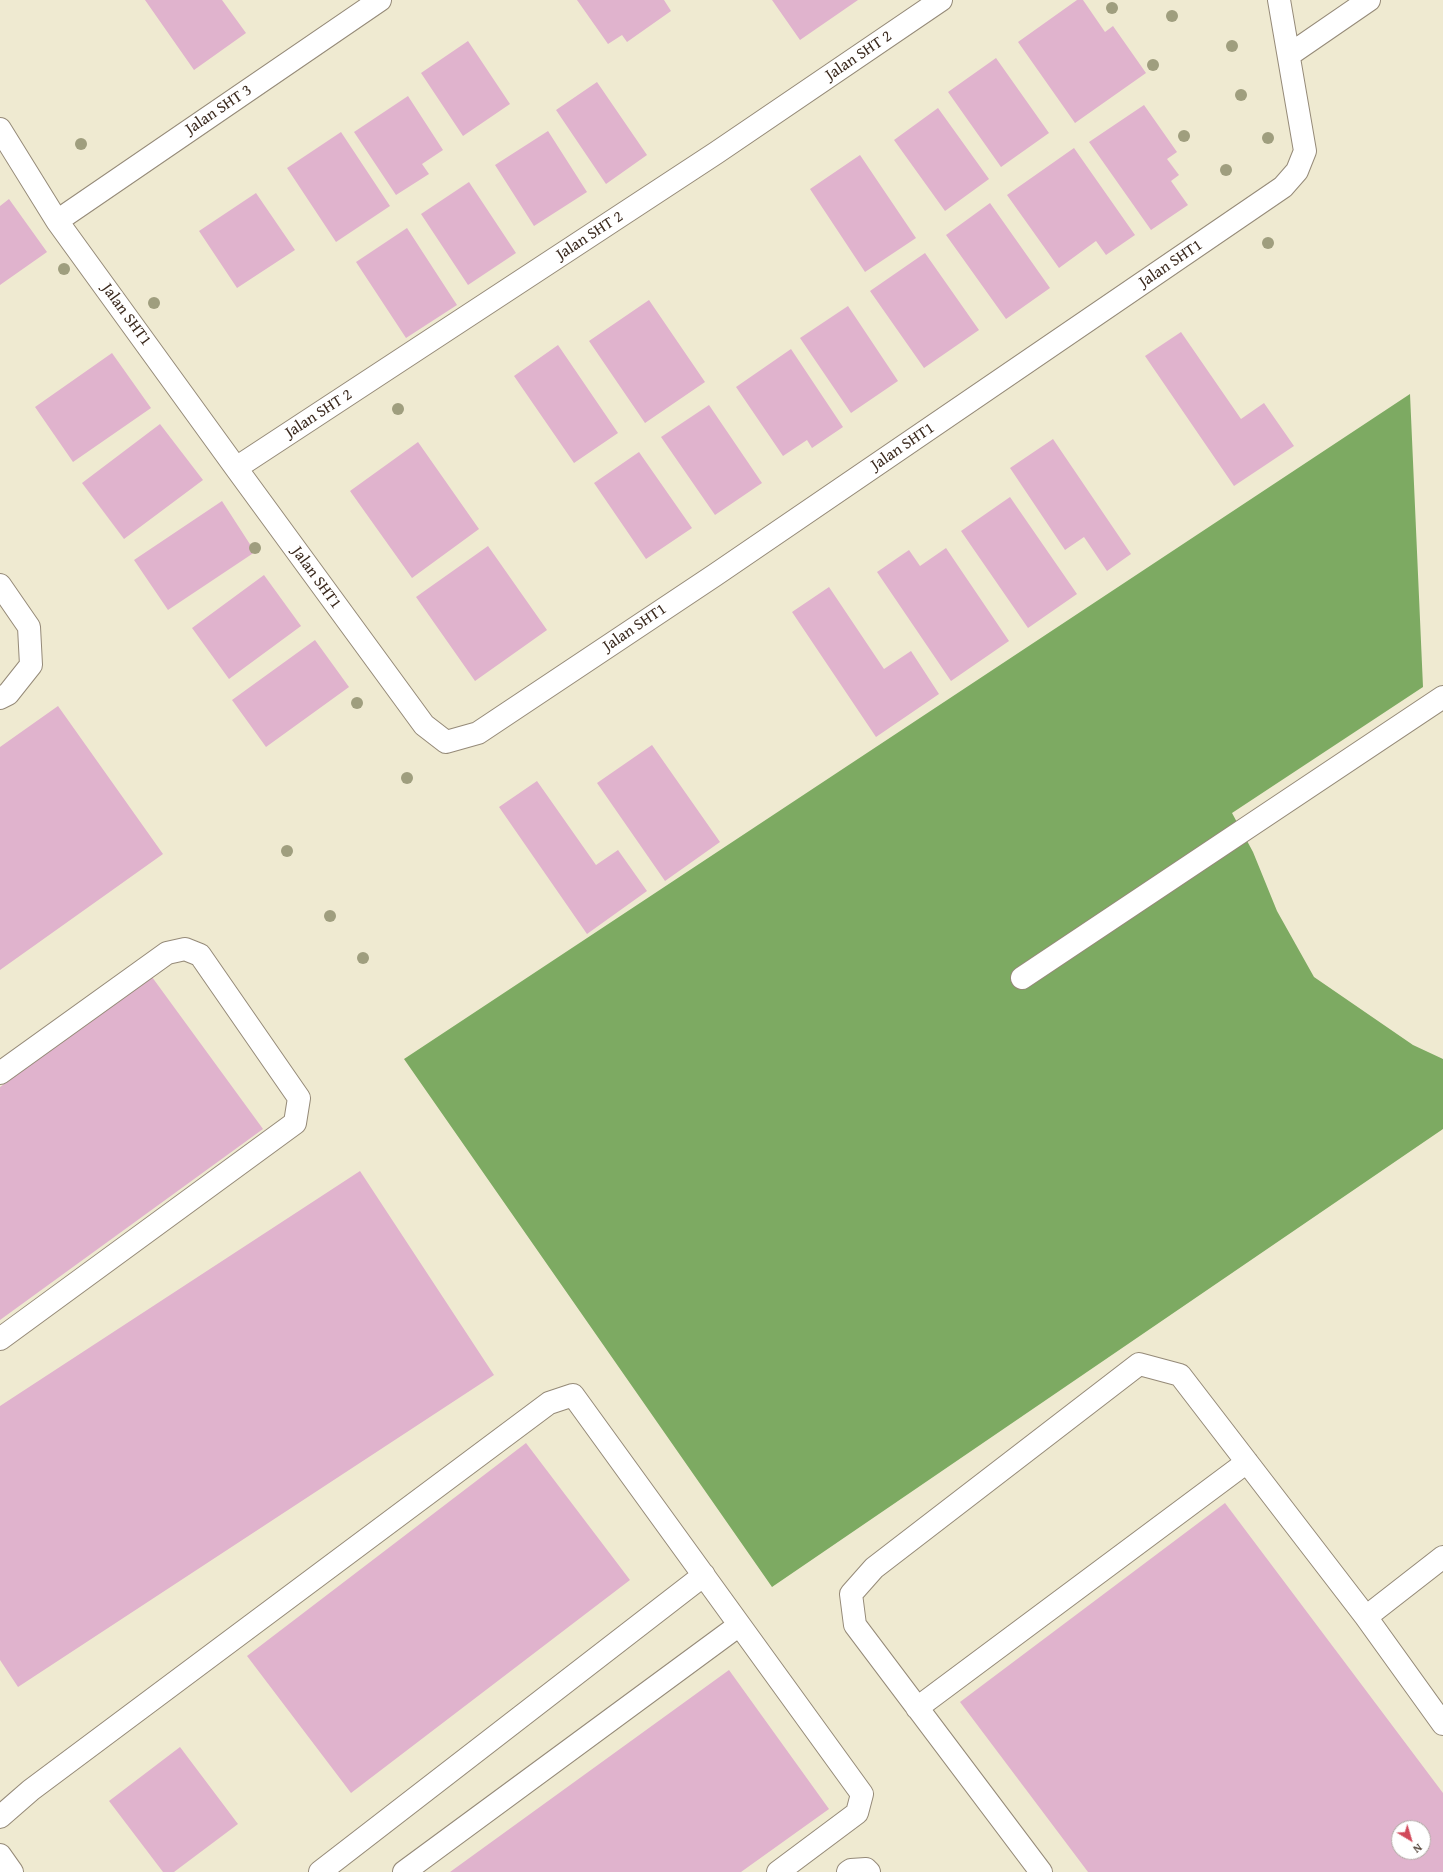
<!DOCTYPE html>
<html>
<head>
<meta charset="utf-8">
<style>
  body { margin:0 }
  #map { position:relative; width:1443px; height:1872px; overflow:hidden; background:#efead1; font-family:"Gentium Book Plus",serif }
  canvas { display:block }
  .north { position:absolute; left:1391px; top:1820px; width:40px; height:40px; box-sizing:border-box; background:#fff; border:1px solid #b1aaa5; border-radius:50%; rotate:142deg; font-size:11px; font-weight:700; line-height:16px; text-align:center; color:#3b2a1e }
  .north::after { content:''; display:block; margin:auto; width:14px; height:18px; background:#d1495b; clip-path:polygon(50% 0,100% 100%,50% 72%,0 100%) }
</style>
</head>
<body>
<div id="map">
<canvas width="1443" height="1872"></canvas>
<div class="north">N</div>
</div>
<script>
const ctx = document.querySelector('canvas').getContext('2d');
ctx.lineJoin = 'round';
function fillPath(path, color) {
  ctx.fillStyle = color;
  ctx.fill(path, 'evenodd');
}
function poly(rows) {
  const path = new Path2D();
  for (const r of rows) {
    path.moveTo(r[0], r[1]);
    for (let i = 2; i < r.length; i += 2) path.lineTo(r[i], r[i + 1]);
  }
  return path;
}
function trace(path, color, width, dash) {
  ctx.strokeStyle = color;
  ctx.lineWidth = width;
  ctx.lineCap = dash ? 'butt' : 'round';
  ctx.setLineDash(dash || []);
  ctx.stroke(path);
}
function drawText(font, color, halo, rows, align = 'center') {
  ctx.font = font + ' "Gentium Book Plus",serif';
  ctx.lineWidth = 4;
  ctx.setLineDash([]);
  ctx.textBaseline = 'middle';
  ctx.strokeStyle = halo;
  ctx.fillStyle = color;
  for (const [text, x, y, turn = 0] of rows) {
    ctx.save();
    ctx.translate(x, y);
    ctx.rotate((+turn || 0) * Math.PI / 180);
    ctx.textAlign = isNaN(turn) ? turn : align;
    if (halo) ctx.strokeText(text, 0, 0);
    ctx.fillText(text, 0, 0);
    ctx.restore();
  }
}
const forest = poly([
  [1410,394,1423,687,1232,813,1253,852,1277,911,1314,977,1413,1045,1443,1059,1443,1129,772,1587,404,1059]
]);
const building = poly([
  [145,0,222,0,246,33,194,70],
  [577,0,664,0,671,11,627,42,622,35,608,44],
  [772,0,858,0,800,40],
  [1077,0,1083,0,1105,32,1113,26,1146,73,1075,123,1018,42],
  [468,41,510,104,463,136,421,73],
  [996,58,1049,133,1001,167,948,92],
  [597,82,647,155,606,184,556,110],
  [408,96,443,150,422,164,429,174,396,195,354,132],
  [1144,105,1177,152,1167,159,1179,175,1171,181,1188,205,1151,230,1089,142],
  [938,108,989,179,945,211,894,140],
  [548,131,587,192,534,226,495,165],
  [341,132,390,206,336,242,287,168],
  [1074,148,1135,235,1106,255,1096,241,1059,268,1007,195],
  [860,155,916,238,865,272,810,189],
  [469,182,516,253,468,285,421,214],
  [256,193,295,250,237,288,199,231],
  [9,199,47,252,0,285,0,206],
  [990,203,1050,288,1006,319,946,235],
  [407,228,457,305,406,338,356,262],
  [925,253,979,330,924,368,870,291],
  [649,300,705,382,645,423,589,341],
  [848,306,898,381,851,413,800,338],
  [1181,332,1241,419,1264,403,1294,446,1234,486,1145,356],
  [558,345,618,433,574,463,514,376],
  [791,349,843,427,812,448,807,440,783,456,736,387],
  [112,353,151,408,73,462,35,407],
  [709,405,762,483,715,515,661,437],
  [160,424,203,480,124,539,82,483],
  [1053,439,1131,554,1107,571,1084,537,1065,550,1010,468],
  [418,442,479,529,412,578,350,491],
  [639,452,692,528,646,559,594,483],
  [1010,497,1077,594,1028,628,961,531],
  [222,501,255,552,168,610,134,560],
  [488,546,547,630,475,681,416,597],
  [946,548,1009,641,951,681,877,572,909,550,920,566],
  [264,575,301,626,229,679,192,628],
  [829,587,884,669,911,651,939,694,876,737,792,612],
  [315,640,349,687,266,747,232,700],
  [58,706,163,854,0,970,0,747],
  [652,745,720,842,665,881,597,783],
  [537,781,596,865,618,850,647,891,587,934,499,807],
  [152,977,263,1129,0,1320,0,1087],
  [360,1171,494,1375,18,1687,0,1660,0,1406],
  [526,1443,630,1580,351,1793,247,1656],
  [1225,1503,1443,1793,1443,1872,1088,1872,960,1702],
  [1399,1828,1423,1828,1423,1852,1399,1852],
  [729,1670,829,1809,741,1872,450,1872],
  [180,1747,238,1824,174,1872,163,1872,109,1801]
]);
const minor = poly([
  [1289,55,1369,0],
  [0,129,57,221,236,468,424,725,446,742,478,733,715,575,1283,187,1297,171,1305,151,1279,0],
  [57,221,380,0],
  [236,468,716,153,941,0],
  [0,585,29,627,31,665,8,694,0,698],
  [1022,978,1443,697],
  [0,1073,167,953,185,949,200,955,299,1098,295,1123,0,1339],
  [1366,1617,1443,1557],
  [917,1708,1247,1462],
  [0,1817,31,1790,549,1403,573,1395,862,1794,857,1813,778,1872],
  [0,1855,12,1872],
  [320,1872,704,1575],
  [404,1872,738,1626],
  [848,1872,851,1870,866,1869,869,1872],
  [1041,1872,855,1625,851,1594,874,1568,1139,1364,1180,1375,1366,1617,1443,1724]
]);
const trees = [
  [1112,8],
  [1172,16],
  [1232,46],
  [1153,65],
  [1241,95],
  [1184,136],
  [1268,138],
  [81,144],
  [1226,170],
  [1268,243],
  [64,269],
  [154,303],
  [398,409],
  [255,548],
  [357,703],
  [407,778],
  [287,851],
  [330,916],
  [363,958]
];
const streetNames = [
  ["Jalan SHT 2",859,56,-34],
  ["Jalan SHT 3",219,110,-34],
  ["Jalan SHT 2",590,236,-33],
  ["Jalan SHT1",1171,264,-34],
  ["Jalan SHT1",126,315,54],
  ["Jalan SHT 2",319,414,-33],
  ["Jalan SHT1",903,447,-34],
  ["Jalan SHT1",316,578,54],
  ["Jalan SHT1",635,628,-34]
];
fillPath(forest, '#7daa62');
fillPath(building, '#e0b3cd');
trace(minor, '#958a78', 24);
trace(minor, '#fff', 22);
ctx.fillStyle = '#9f9e7e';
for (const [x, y] of trees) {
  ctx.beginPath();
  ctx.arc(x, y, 6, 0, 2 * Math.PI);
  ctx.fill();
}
drawText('16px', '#3b2a1e', '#fff', streetNames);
</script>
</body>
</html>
